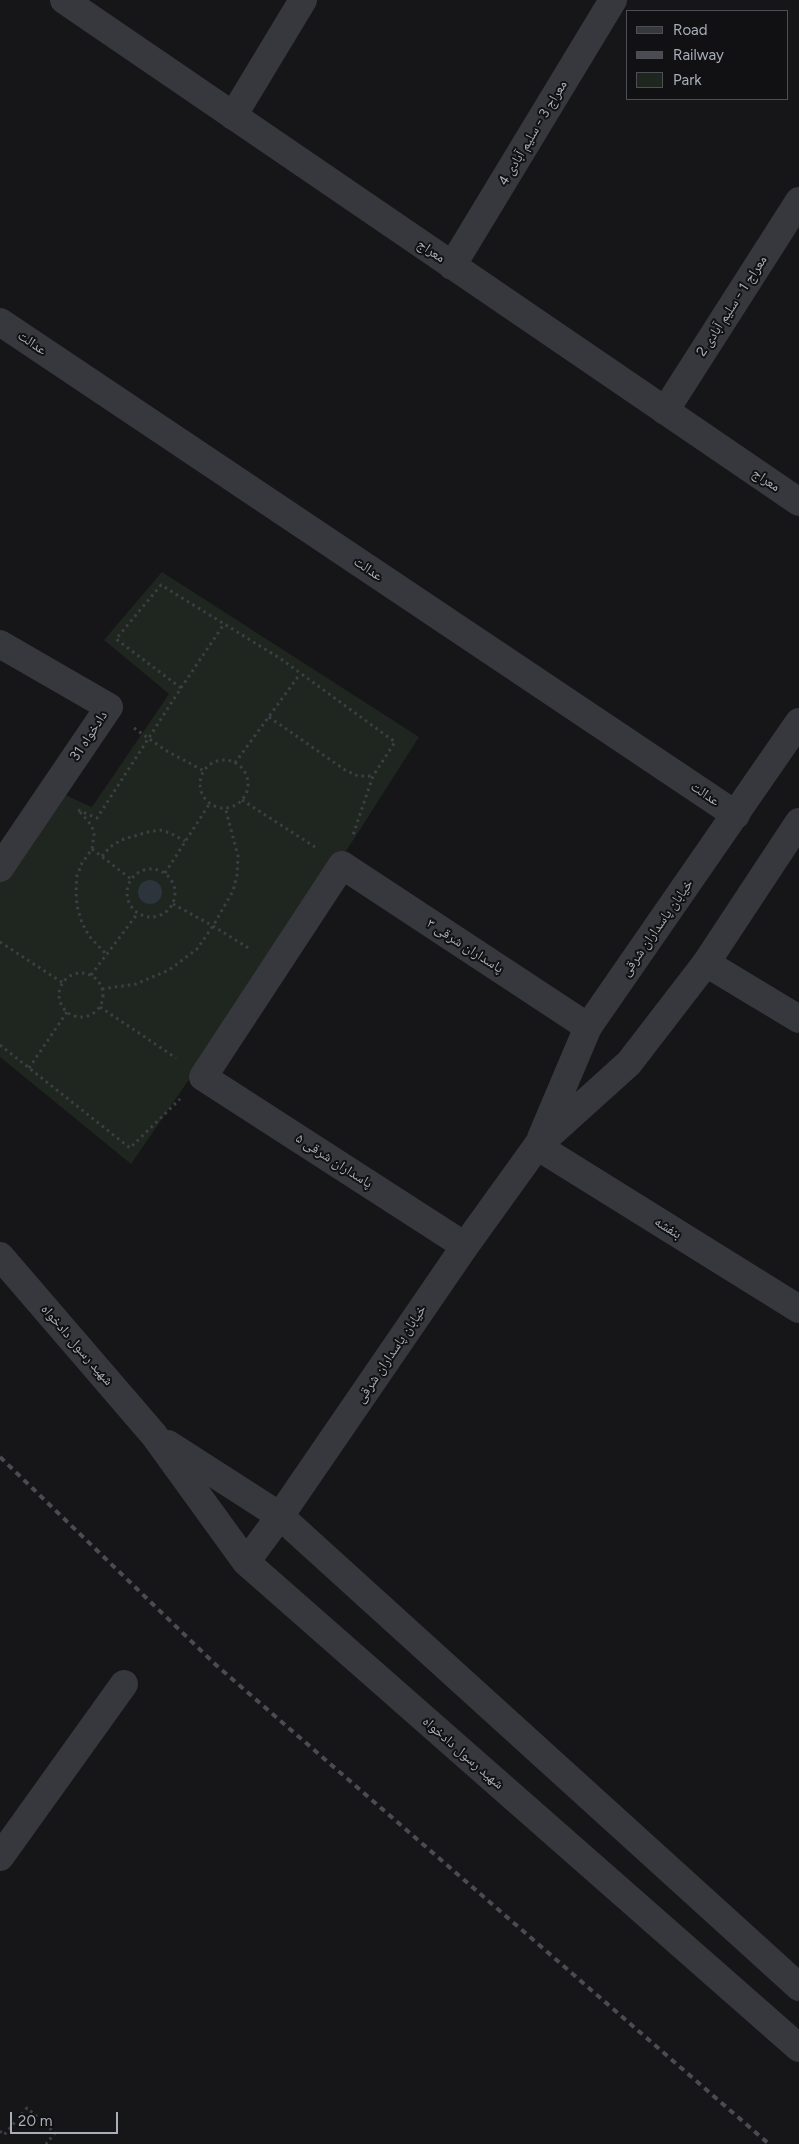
<!DOCTYPE html>
<html>
<head>
<meta charset="utf-8">
<style>
  body { margin:0 }
  #map { position:relative; width:799px; height:2144px; overflow:hidden; background:#161618; font-family:Figtree,sans-serif }
  canvas { display:block }
  .legend { position:absolute; left:626px; top:10px; width:162px; height:90px; box-sizing:border-box; background:#111113; border:1px solid #4d4f55; margin:0; padding:6px 9px; list-style:none; font-size:15px; color:#a8adb8 }
  .legend li { display:flex; align-items:center; gap:10px; height:25px }
  .legend b { width:25px; border:1px solid #4d4f55 }
  .scale { position:absolute; left:10px; top:2112px; width:108px; height:22px; box-sizing:border-box; border:2px solid #a8adb8; border-top:0; padding-left:6px; font-size:15px; line-height:18px; white-space:nowrap; color:#a8adb8; -webkit-text-stroke:4px #111113; paint-order:stroke }
</style>
</head>
<body>
<div id="map">
<canvas width="799" height="2144"></canvas>
<ul class="legend">
<li><b style="height:6px;background:#37383d"></b>Road</li>
<li><b style="height:6px;background:#4a4c52"></b>Railway</li>
<li><b style="height:14px;background:#1e261f"></b>Park</li>
</ul>
<div class="scale">20 m</div>
</div>
<script>
const ctx = document.querySelector('canvas').getContext('2d');
ctx.lineJoin = 'round';
function fillPath(path, color) {
  ctx.fillStyle = color;
  ctx.fill(path, 'evenodd');
}
function poly(rows) {
  const path = new Path2D();
  for (const r of rows) {
    if (r.length === 3) {
      path.moveTo(r[0] + r[2], r[1]);
      path.arc(r[0], r[1], r[2], 0, 2 * Math.PI);
      continue;
    }
    path.moveTo(r[0], r[1]);
    for (let i = 2; i < r.length; i += 2) path.lineTo(r[i], r[i + 1]);
  }
  return path;
}
function trace(path, color, width, dash) {
  ctx.strokeStyle = color;
  ctx.lineWidth = width;
  ctx.lineCap = dash ? 'butt' : 'round';
  ctx.setLineDash(dash || []);
  ctx.stroke(path);
}
function drawText(font, color, halo, rows, align = 'center') {
  ctx.font = font + ' Figtree,"Noto Naskh Arabic",sans-serif';
  ctx.lineWidth = 4;
  ctx.setLineDash([]);
  ctx.textBaseline = 'middle';
  ctx.strokeStyle = halo;
  ctx.fillStyle = color;
  for (const [text, x, y, turn = 0] of rows) {
    ctx.save();
    ctx.translate(x, y);
    ctx.rotate((+turn || 0) * Math.PI / 180);
    ctx.textAlign = isNaN(turn) ? turn : align;
    if (halo) ctx.strokeText(text, 0, 0);
    ctx.fillText(text, 0, 0);
    ctx.restore();
  }
}
const green = poly([
  [162,572,419,737,354,839,131,1164,0,1057,0,872,56,791,92,807,169,694,104,640]
]);
const water = poly([
  [150,892,12]
]);
const path = poly([
  [181,688,224,624],
  [269,717,345,770,358,776,373,776],
  [134,728,165,750,204,771],
  [224,784,24],
  [235,763,300,674],
  [242,800,315,847],
  [78,810,97,818,181,688,116,639,161,585,281,659,395,742,373,776,353,835],
  [80,812,92,826,94,834,92,849,82,863,77,876,76,891,77,906,82,923,89,936,107,955],
  [92,849,131,879],
  [102,856,110,847,121,840,148,832,160,830,170,833,185,841],
  [151,893,24],
  [165,873,210,803],
  [173,904,213,926,250,949],
  [0,942,63,983],
  [81,995,22],
  [91,975,138,913],
  [102,989,136,984,169,970,197,949,213,926,233,891,237,875,238,856,225,807],
  [100,1007,176,1058],
  [0,1045,130,1148,180,1099],
  [29,1068,67,1012],
  [0,2131,4,2135,27,2108,55,2133,46,2144]
]);
const minor = poly([
  [64,0,799,502],
  [233,116,303,0],
  [452,266,613,0],
  [0,322,736,815],
  [665,411,799,201],
  [0,644,109,707,0,868],
  [706,963,799,1019],
  [537,1146,799,1309],
  [465,1246,203,1077,342,865,588,1027],
  [0,1857,124,1684]
]);
const tertiary = poly([
  [541,1138,588,1027,799,722],
  [0,1256,154,1435,246,1562,799,2048],
  [168,1444,280,1516,799,1987],
  [246,1562,280,1516,465,1246,537,1146,629,1063,706,963,799,822]
]);
const rail = poly([
  [0,1457,216,1665,769,2144]
]);
const streetNames = [
  ["معراج 3 - سلیم آبادی 4",533,133,-59],
  ["معراج",431,251,34],
  ["معراج 1 - سلیم آبادی 2",732,306,-57],
  ["عدالت",32,343,34],
  ["معراج",766,480,34],
  ["عدالت",368,569,34],
  ["دادخواه 31",89,736,-57],
  ["عدالت",705,794,34],
  ["خیابان پاسداران شرقی",657,928,-55],
  ["پاسداران شرقی ۳",465,946,33],
  ["پاسداران شرقی ۵",334,1161,33],
  ["بنفشه",668,1228,32],
  ["شهید رسول دادخواه",77,1345,49],
  ["خیابان پاسداران شرقی",391,1354,-56],
  ["شهید رسول دادخواه",463,1753,41]
];
fillPath(green, '#1e261f');
fillPath(water, '#2c353c');
trace(path, '#3d3f44', 3, [2.5, 4]);
trace(minor, '#37383d', 28);
trace(tertiary, '#37383d', 28);
trace(rail, '#4a4c52', 4, [6, 5]);
drawText('14px', '#a8adb8', '#111113', streetNames);
</script>
</body>
</html>
